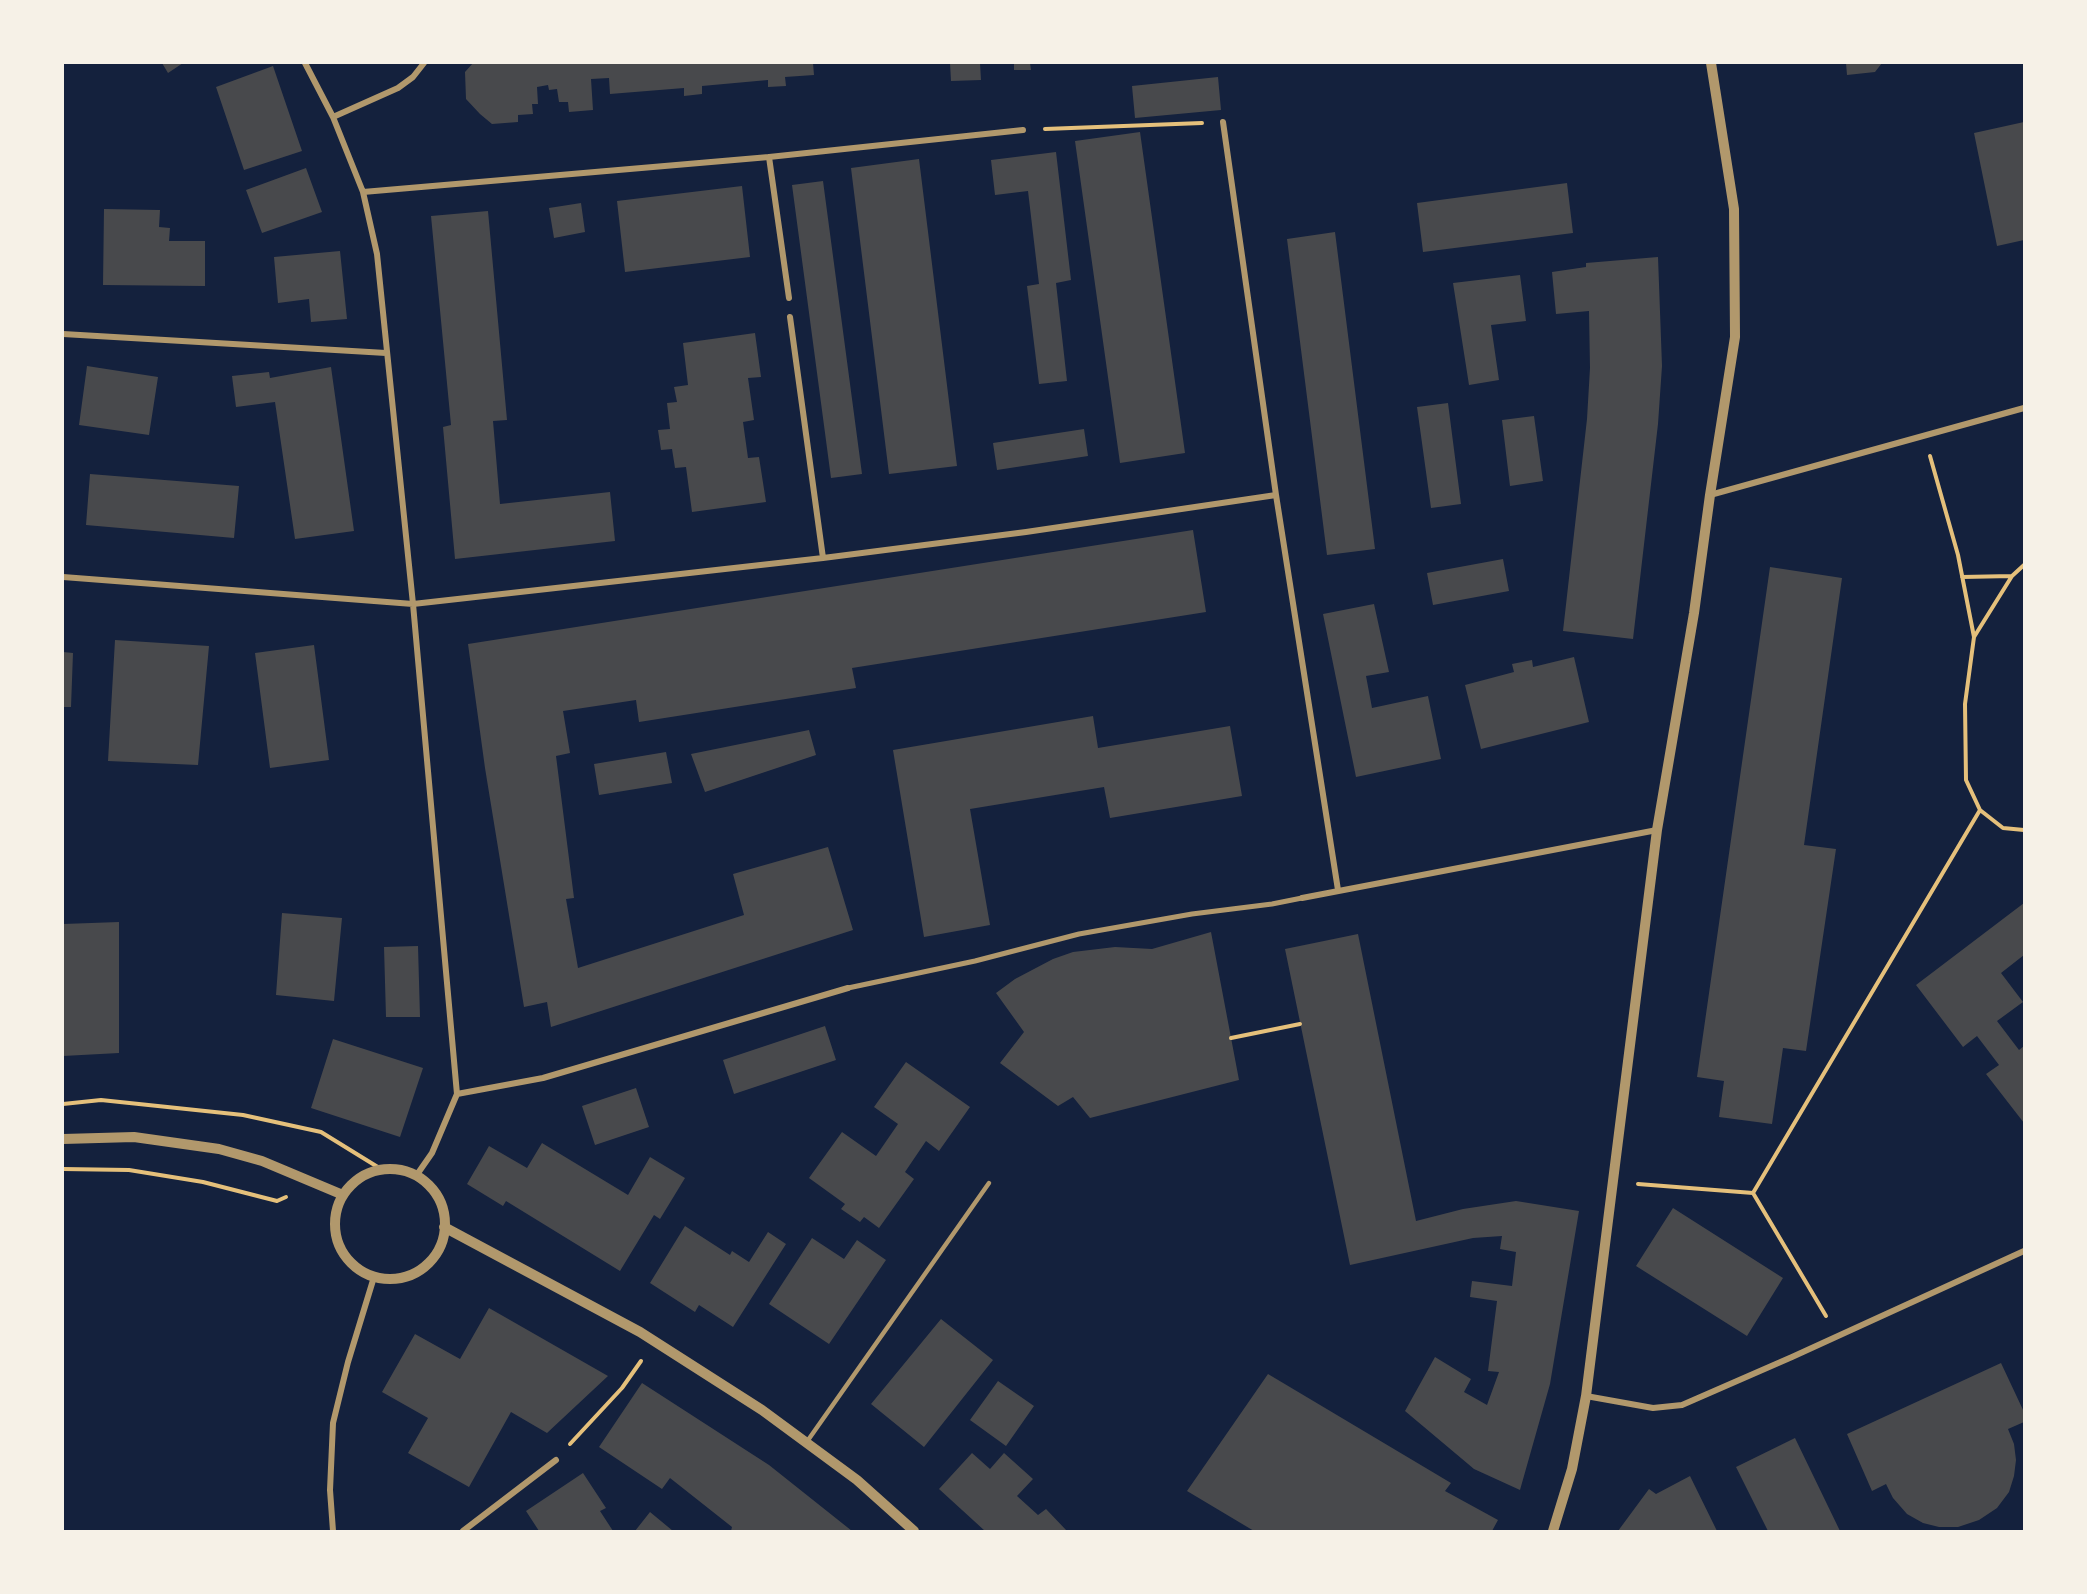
<!DOCTYPE html>
<html>
<head>
<meta charset="utf-8">
<style>
  body { margin:0 }
  #map { position:relative; width:2087px; height:1594px; overflow:hidden; background:#14213d; font-family:Overpass,sans-serif }
  canvas { display:block }
  .frame { position:absolute; inset:0; border:64px solid #f6f1e7; pointer-events:none }
</style>
</head>
<body>
<div id="map">
<canvas width="2087" height="1594"></canvas>
<div class="frame"></div>
</div>
<script>
const ctx = document.querySelector('canvas').getContext('2d');
ctx.lineJoin = 'round';
function fillPath(path, color) {
  ctx.fillStyle = color;
  ctx.fill(path, 'evenodd');
}
function poly(rows) {
  const path = new Path2D();
  for (const r of rows) {
    if (r.length === 3) {
      path.moveTo(r[0] + r[2], r[1]);
      path.arc(r[0], r[1], r[2], 0, 2 * Math.PI);
      continue;
    }
    path.moveTo(r[0], r[1]);
    for (let i = 2; i < r.length; i += 2) path.lineTo(r[i], r[i + 1]);
  }
  return path;
}
function trace(path, color, width, dash) {
  ctx.strokeStyle = color;
  ctx.lineWidth = width;
  ctx.lineCap = dash ? 'butt' : 'round';
  ctx.setLineDash(dash || []);
  ctx.stroke(path);
}
const building = poly([
  [162,63,183,63,168,73],
  [473,63,813,63,814,75,785,77,786,86,768,87,768,80,702,86,702,94,684,96,684,88,610,94,609,78,591,79,593,110,569,112,568,102,559,102,557,89,549,90,548,85,537,87,538,104,532,104,533,114,518,115,518,122,492,124,480,114,466,99,465,72],
  [950,63,980,63,981,80,951,81],
  [1014,63,1030,63,1031,70,1014,70],
  [1846,63,1882,63,1875,72,1847,75],
  [273,66,302,151,244,170,216,87],
  [1218,77,1221,110,1135,118,1132,86],
  [2024,122,2024,240,1997,246,1974,133],
  [1140,132,1185,453,1120,463,1075,141],
  [1056,152,1071,280,1056,283,1067,381,1039,384,1027,286,1039,284,1028,191,995,195,991,160],
  [919,159,957,466,889,474,851,168],
  [306,168,322,212,262,233,246,190],
  [823,181,862,474,831,478,792,185],
  [1567,183,1573,233,1423,252,1417,203],
  [742,186,750,257,625,272,617,201],
  [581,203,585,232,554,238,549,208],
  [104,209,160,210,159,227,170,228,169,241,205,241,205,286,103,285],
  [488,211,507,420,493,421,500,504,610,492,615,541,455,559,443,427,451,425,431,216],
  [1335,232,1375,549,1327,555,1287,239],
  [340,251,347,319,311,322,309,299,278,303,274,257],
  [1658,257,1662,366,1658,424,1633,639,1563,631,1587,419,1590,368,1589,311,1556,314,1552,272,1586,267,1586,263],
  [1520,275,1526,321,1491,325,1499,380,1469,385,1453,283],
  [755,333,761,377,748,378,754,420,743,422,748,458,759,457,766,502,692,512,686,467,675,468,672,449,661,450,658,430,670,429,667,403,677,402,674,387,688,385,683,343],
  [87,366,158,377,149,435,79,425],
  [331,367,354,531,295,539,275,402,236,407,232,376,269,372,270,378],
  [1448,403,1461,504,1431,508,1417,407],
  [1534,416,1543,481,1510,486,1502,420],
  [1084,429,1088,456,997,470,993,443],
  [90,474,239,486,234,538,86,525],
  [1193,530,1206,612,852,668,856,688,639,722,636,700,563,711,570,753,556,756,574,898,566,899,578,968,744,915,733,874,828,847,853,930,551,1027,547,1002,524,1007,485,768,468,644],
  [1503,559,1509,591,1433,605,1427,573],
  [1770,567,1842,578,1804,845,1836,849,1806,1051,1783,1048,1772,1124,1719,1117,1724,1081,1697,1077],
  [1374,604,1389,672,1366,676,1372,708,1428,696,1441,759,1356,777,1323,614],
  [115,640,209,646,198,765,108,761],
  [314,645,329,760,270,768,255,653],
  [63,652,73,653,71,707,63,707],
  [1574,657,1589,722,1481,749,1465,685,1514,672,1512,664,1532,660,1533,667],
  [1093,716,1098,748,1230,726,1242,796,1110,818,1104,787,970,809,990,925,924,937,893,750],
  [809,730,816,755,705,792,691,754],
  [666,752,672,783,599,795,594,764],
  [2024,903,2024,955,2001,973,2023,1002,1997,1021,2019,1050,2024,1046,2024,1123,1986,1074,1999,1065,1977,1036,1963,1047,1916,985],
  [282,913,342,918,334,1001,276,995],
  [119,922,119,1053,63,1056,63,924],
  [1211,932,1239,1080,1090,1118,1073,1097,1058,1106,1000,1063,1024,1032,996,993,1015,979,1053,959,1073,952,1115,947,1152,949],
  [1358,934,1416,1221,1463,1209,1516,1201,1579,1211,1550,1384,1520,1490,1474,1469,1405,1411,1435,1357,1471,1379,1464,1392,1487,1405,1499,1372,1488,1371,1497,1301,1470,1297,1472,1281,1512,1286,1516,1252,1500,1249,1502,1236,1473,1238,1350,1265,1285,949],
  [418,946,420,1017,386,1017,384,947],
  [825,1026,836,1060,734,1094,723,1060],
  [333,1039,423,1068,400,1137,311,1108],
  [906,1062,970,1107,939,1151,926,1141,905,1172,914,1179,879,1228,864,1217,860,1222,841,1209,845,1204,809,1178,842,1132,876,1156,898,1124,874,1107],
  [636,1088,649,1127,595,1145,582,1106],
  [542,1143,628,1195,650,1157,685,1178,660,1219,654,1215,620,1271,506,1201,503,1206,467,1184,489,1146,527,1168],
  [1673,1208,1783,1278,1747,1336,1636,1266],
  [685,1226,730,1255,732,1251,749,1262,768,1232,786,1244,733,1327,699,1305,695,1312,650,1283],
  [812,1238,844,1259,857,1240,886,1260,829,1344,769,1304],
  [489,1308,608,1376,547,1433,511,1412,469,1487,408,1453,428,1418,382,1392,415,1334,460,1359],
  [941,1319,993,1360,924,1447,871,1404],
  [2001,1363,2024,1412,2024,1422,2008,1429,2014,1444,2016,1460,2014,1476,2009,1492,1997,1508,1979,1520,1958,1527,1939,1527,1923,1523,1907,1514,1893,1498,1886,1484,1872,1491,1847,1434],
  [1268,1374,1451,1483,1445,1491,1498,1520,1492,1531,1254,1531,1187,1491],
  [998,1381,1034,1406,1006,1446,970,1420],
  [642,1383,769,1465,852,1531,731,1531,732,1527,670,1478,662,1489,599,1447],
  [1795,1438,1840,1531,1768,1531,1736,1467],
  [972,1453,990,1469,1004,1453,1033,1479,1017,1496,1038,1515,1046,1509,1067,1531,985,1531,939,1489],
  [583,1473,606,1508,600,1511,613,1531,539,1531,526,1511],
  [1690,1476,1717,1531,1618,1531,1649,1489,1656,1494],
  [650,1512,673,1531,635,1531]
]);
const path = poly([
  [1045,129,1202,123],
  [1930,456,1958,555,1974,637,1965,704,1966,780,1980,810,2003,828,2024,830],
  [1962,577,2012,576,2024,565],
  [1974,637,2012,576],
  [1231,1038,1300,1024],
  [63,1104,101,1100,243,1115,321,1132,381,1169],
  [63,1169,129,1170,203,1182,277,1201,286,1197],
  [1638,1184,1753,1193,1980,810],
  [1753,1193,1826,1316],
  [570,1444,622,1388,641,1361]
]);
const service = poly([
  [806,1443,989,1183]
]);
const pedestrian = poly([
  [848,988,975,961,1079,934,1192,914,1272,904,1302,898]
]);
const minor = poly([
  [305,63,333,117,363,192,377,254,413,604,457,1094,432,1153,416,1176],
  [333,117,398,88,413,77,424,63],
  [1223,122,1276,495,1338,890],
  [769,157,789,298],
  [363,192,769,157,1023,130],
  [790,317,823,558],
  [63,334,386,353],
  [1710,495,2024,408],
  [63,577,413,604,823,558,1026,532,1276,495],
  [1302,898,1657,830],
  [457,1094,543,1078,848,988],
  [1586,1396,1653,1408,1682,1405,1792,1357,2024,1251],
  [333,1531,330,1490,333,1423,348,1362,374,1277],
  [463,1531,556,1460]
]);
const tertiary = poly([
  [63,1139,134,1137,219,1149,262,1161,343,1195],
  [390,1224,55],
  [444,1227,640,1332,762,1410,857,1480,914,1531],
  [1553,1531,1572,1469,1586,1396,1657,830,1694,613,1710,495,1735,337,1734,209,1711,63]
]);
fillPath(building, '#48494c');
trace(path, '#e5c07b', 4);
trace(service, '#b1986c', 4.5);
trace(pedestrian, '#b1986c', 5);
trace(minor, '#b1986c', 6);
trace(tertiary, '#b1986c', 10);
</script>
</body>
</html>
